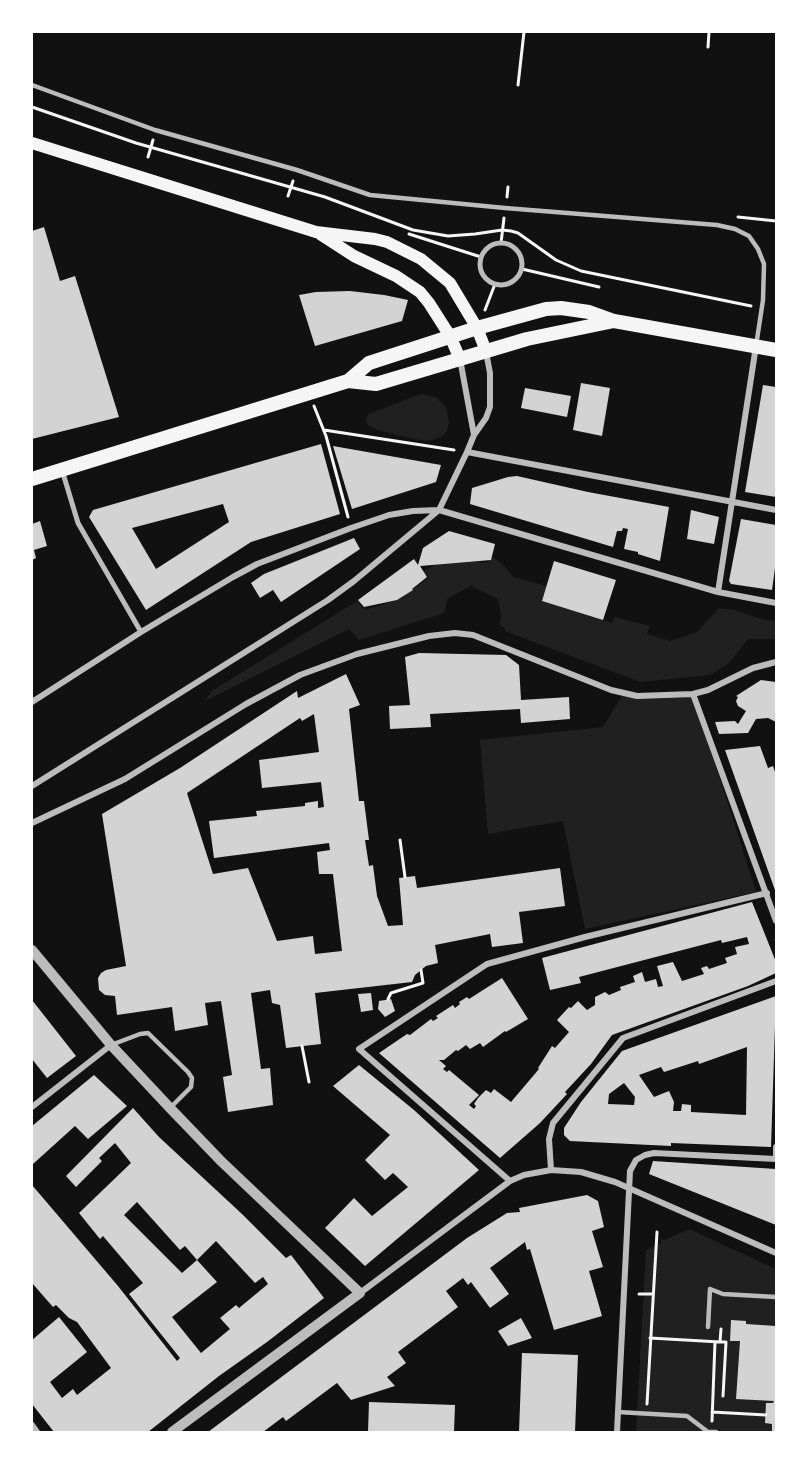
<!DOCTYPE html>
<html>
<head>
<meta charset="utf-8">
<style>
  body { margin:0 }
  #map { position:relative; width:808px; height:1464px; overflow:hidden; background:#111; font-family:"Open Sans",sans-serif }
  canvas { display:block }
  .frame { position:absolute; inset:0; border:33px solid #fff; pointer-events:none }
</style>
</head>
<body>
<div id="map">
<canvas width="808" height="1464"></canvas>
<div class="frame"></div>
</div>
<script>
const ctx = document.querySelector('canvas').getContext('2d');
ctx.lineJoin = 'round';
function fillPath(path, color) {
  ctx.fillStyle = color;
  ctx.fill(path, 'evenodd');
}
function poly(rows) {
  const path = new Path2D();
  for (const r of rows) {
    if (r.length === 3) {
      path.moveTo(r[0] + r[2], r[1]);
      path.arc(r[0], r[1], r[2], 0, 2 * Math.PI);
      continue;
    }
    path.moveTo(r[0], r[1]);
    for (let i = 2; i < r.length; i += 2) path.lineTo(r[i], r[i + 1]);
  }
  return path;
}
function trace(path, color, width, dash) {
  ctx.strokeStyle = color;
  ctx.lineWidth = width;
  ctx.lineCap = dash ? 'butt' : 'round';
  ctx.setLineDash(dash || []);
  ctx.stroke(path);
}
const green = poly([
  [421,394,436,397,446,407,449,422,447,431,442,436,433,440,425,441,409,438,378,430,368,425,366,421,368,414],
  [491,556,503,565,513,577,547,586,542,601,612,623,614,617,650,626,647,634,670,641,697,632,719,608,734,610,765,620,776,621,776,639,748,639,728,664,710,675,640,682,505,631,505,628,500,626,501,613,498,599,471,586,448,598,444,613,359,640,349,629,205,701,212,691,357,601,365,610,397,600,429,578,424,571,446,559,488,563],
  [623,694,693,694,756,892,585,929,563,821,488,834,480,740,603,727],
  [689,1229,776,1269,776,1432,636,1432,646,1250,661,1243,661,1239,665,1240]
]);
const building = poly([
  [44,227,60,281,75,276,119,417,32,439,32,231],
  [350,291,384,295,408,300,402,321,315,346,299,295,316,292],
  [581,383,610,388,602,436,573,430],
  [763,385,776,387,776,497,745,492],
  [525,388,571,396,567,417,521,408],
  [321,444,340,514,251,542,146,610,89,517,93,510],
  [223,504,229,522,156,569,132,528],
  [333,446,441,465,436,482,352,509],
  [517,476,588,492,669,507,660,561,638,554,638,552,624,549,628,529,623,528,622,531,617,531,613,547,470,504,472,488,508,477],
  [691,510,719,517,714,544,687,539],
  [741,519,776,525,776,561,772,590,731,584,729,581],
  [40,521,47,546,34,550,36,558,32,560,32,524],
  [449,531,495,544,491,560,420,566,427,577,412,589,413,590,397,600,364,607,358,600,414,559,418,565,423,548],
  [354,538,360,549,281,602,273,590,260,598,251,583,264,574],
  [554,561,616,580,603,620,542,601],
  [419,653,506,655,519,665,521,700,569,697,570,719,521,723,520,709,430,714,431,727,390,729,389,706,410,705,405,657],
  [346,674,360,705,349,709,359,801,364,801,369,840,365,840,369,866,373,865,377,896,388,926,403,925,399,878,415,876,417,888,560,868,565,906,519,912,523,943,492,947,490,934,435,945,438,963,426,966,415,975,412,982,315,993,321,1044,286,1048,280,1005,272,1003,270,990,251,993,261,1069,270,1068,273,1105,228,1112,223,1077,232,1075,221,1001,205,1003,208,1025,175,1031,172,1007,117,1015,115,996,105,995,99,990,98,978,101,973,106,970,126,966,102,814,180,768,297,691,298,698],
  [314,714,319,752,259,760,262,788,321,782,324,807,318,808,318,801,305,803,305,806,256,811,257,816,209,821,214,858,329,843,330,850,317,852,319,874,333,874,342,951,315,954,313,936,277,941,248,868,213,874,187,793,300,718,302,721],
  [761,680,776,682,776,722,768,718,756,719,748,733,719,734,715,722,735,721,738,724,746,711,738,706,736,701,738,697,736,696],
  [760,746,768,768,773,766,776,775,776,893,725,750],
  [752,902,776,962,776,973,748,986,612,1035,591,1064,565,1092,567,1094,540,1123,500,1158,379,1053,407,1034,410,1035,431,1019,433,1021,438,1018,436,1016,453,1005,455,1008,460,1004,459,1002,467,997,469,999,502,978,528,1019,506,1032,505,1031,483,1047,480,1043,470,1049,466,1045,458,1051,456,1050,444,1060,439,1060,446,1066,443,1069,447,1072,449,1070,479,1095,469,1105,474,1109,476,1106,474,1104,478,1098,486,1090,491,1093,494,1089,511,1102,539,1069,538,1068,552,1046,555,1048,569,1032,557,1020,569,1007,571,1008,578,1001,587,1010,595,1005,595,997,605,992,609,995,621,990,620,987,635,982,633,976,642,972,645,982,656,979,658,987,663,986,657,966,673,962,682,981,704,974,701,968,707,966,709,969,727,963,725,958,737,954,735,947,749,944,747,937,722,943,721,940,579,977,581,983,550,990,542,958],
  [371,993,373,1010,361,1012,358,994],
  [776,996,771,1147,671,1143,671,1146,570,1141,564,1135,564,1128,581,1102,622,1051],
  [747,1047,746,1115,691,1112,691,1105,682,1104,681,1111,673,1111,674,1102,669,1091,654,1097,639,1075,661,1067,664,1072,698,1061,699,1064],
  [624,1083,635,1097,634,1105,608,1104,609,1094],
  [391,999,395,1011,385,1017,378,1009,379,1001],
  [32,1000,76,1056,47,1078,32,1059],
  [359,1065,414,1110,479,1170,365,1266,325,1228,354,1198,372,1216,408,1187,393,1173,385,1180,365,1160,390,1135,333,1086],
  [94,1075,127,1106,88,1139,75,1126,33,1164,32,1162,32,1126],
  [133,1108,159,1137,242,1214,286,1258,291,1255,324,1298,267,1342,219,1376,148,1432,54,1432,32,1404,32,1340,59,1317,87,1352,50,1382,62,1398,73,1389,77,1395,111,1368,77,1322,69,1318,56,1305,53,1307,32,1283,32,1185,118,1286,177,1361,180,1358,129,1294,143,1283,103,1236,100,1239,79,1213,131,1163,115,1143,99,1158,102,1161,76,1187,66,1176],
  [137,1202,180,1250,185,1246,197,1260,216,1241,255,1283,263,1277,268,1284,239,1308,236,1305,220,1318,230,1329,201,1353,172,1317,217,1282,197,1260,182,1273,124,1215],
  [653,1161,776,1169,776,1225,649,1174],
  [587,1195,598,1201,604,1227,592,1231,603,1267,589,1271,602,1316,554,1330,530,1249,527,1250,525,1242,490,1268,509,1294,490,1308,471,1282,468,1285,463,1278,446,1291,458,1307,398,1352,406,1363,387,1377,395,1386,351,1400,337,1383,286,1421,283,1417,263,1432,208,1432,467,1238,507,1213,520,1212,519,1208],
  [521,1318,532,1338,508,1346,498,1331],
  [731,1320,746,1321,746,1324,776,1326,776,1432,772,1432,772,1424,765,1423,766,1403,773,1403,774,1401,736,1399,740,1341,730,1341],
  [522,1353,578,1355,575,1432,519,1432],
  [369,1402,455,1405,454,1432,368,1432]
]);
const path = poly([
  [708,47,709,32],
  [518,85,524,32],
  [32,107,136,143,325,197,413,230,448,236,475,234,502,230,511,231,518,233,556,260,581,271,751,306],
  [148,157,153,140],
  [288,196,293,181],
  [507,197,508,187],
  [738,217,776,221],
  [409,234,481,257],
  [501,243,504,218],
  [522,269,599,287],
  [485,310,495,284],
  [314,406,326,436,348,517],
  [324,430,454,450],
  [400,840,405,877],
  [388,999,391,993,423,983,421,970],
  [302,1046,309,1082],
  [639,1294,653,1294],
  [650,1338,720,1342,721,1329],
  [720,1342,726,1342,723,1396],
  [647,1404,657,1232],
  [712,1412,766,1415],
  [712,1421,715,1342]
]);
const service = poly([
  [32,85,155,130,297,170,370,195,505,208,717,225,735,229,749,236,758,249,764,264,763,300,756,346],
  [111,1045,140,1034,148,1033,188,1072,192,1078,191,1087,170,1108],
  [708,1327,710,1289,723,1294,776,1297],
  [618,1412,687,1416,708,1432,716,1432]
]);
const pedestrian = poly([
  [501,264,21],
  [62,470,78,523,141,632]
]);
const minor = poly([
  [460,359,474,435],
  [467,452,776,510],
  [718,592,756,346],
  [693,694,776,921],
  [32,702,141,632,233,577,257,564,351,528,389,515,413,511,439,510,718,592,776,603],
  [32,786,328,600,354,581,439,510,467,452,474,435,486,418,490,407,490,373,486,352],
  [32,823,125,779,246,704,300,675,357,654,429,636,455,633,473,635,611,690,637,696,693,694,708,690,753,668,776,662],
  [32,1107,111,1045],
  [776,1147,776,1158],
  [551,1170,549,1139,553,1123,623,1038,776,981],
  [510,1181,359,1049,487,964,585,937,767,893],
  [360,1293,510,1181,524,1175,551,1170,581,1172,615,1182,776,1253],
  [32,1425,37,1432],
  [617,1432,630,1171,636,1160,645,1155,654,1153,776,1159]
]);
const tertiary = poly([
  [32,950,111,1045,170,1108,220,1160,360,1293,172,1432]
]);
const secondary = poly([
  [32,143,316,232,375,239,387,242,421,259,450,283,477,328,486,351],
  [320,234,354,256,396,276,420,292,429,303,450,336,460,359]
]);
const primary = poly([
  [348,381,369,363,477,328,546,309,561,308,589,312,614,321,776,350],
  [32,479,348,381,376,384,527,339,614,321]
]);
fillPath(green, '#202020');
fillPath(building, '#d3d3d3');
trace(path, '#f5f5f5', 3);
trace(service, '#bcbcbc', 4.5);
trace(pedestrian, '#bcbcbc', 5);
trace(minor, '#bcbcbc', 6);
trace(tertiary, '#bcbcbc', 10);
trace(secondary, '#f5f5f5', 12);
trace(primary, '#f5f5f5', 14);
</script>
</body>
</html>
